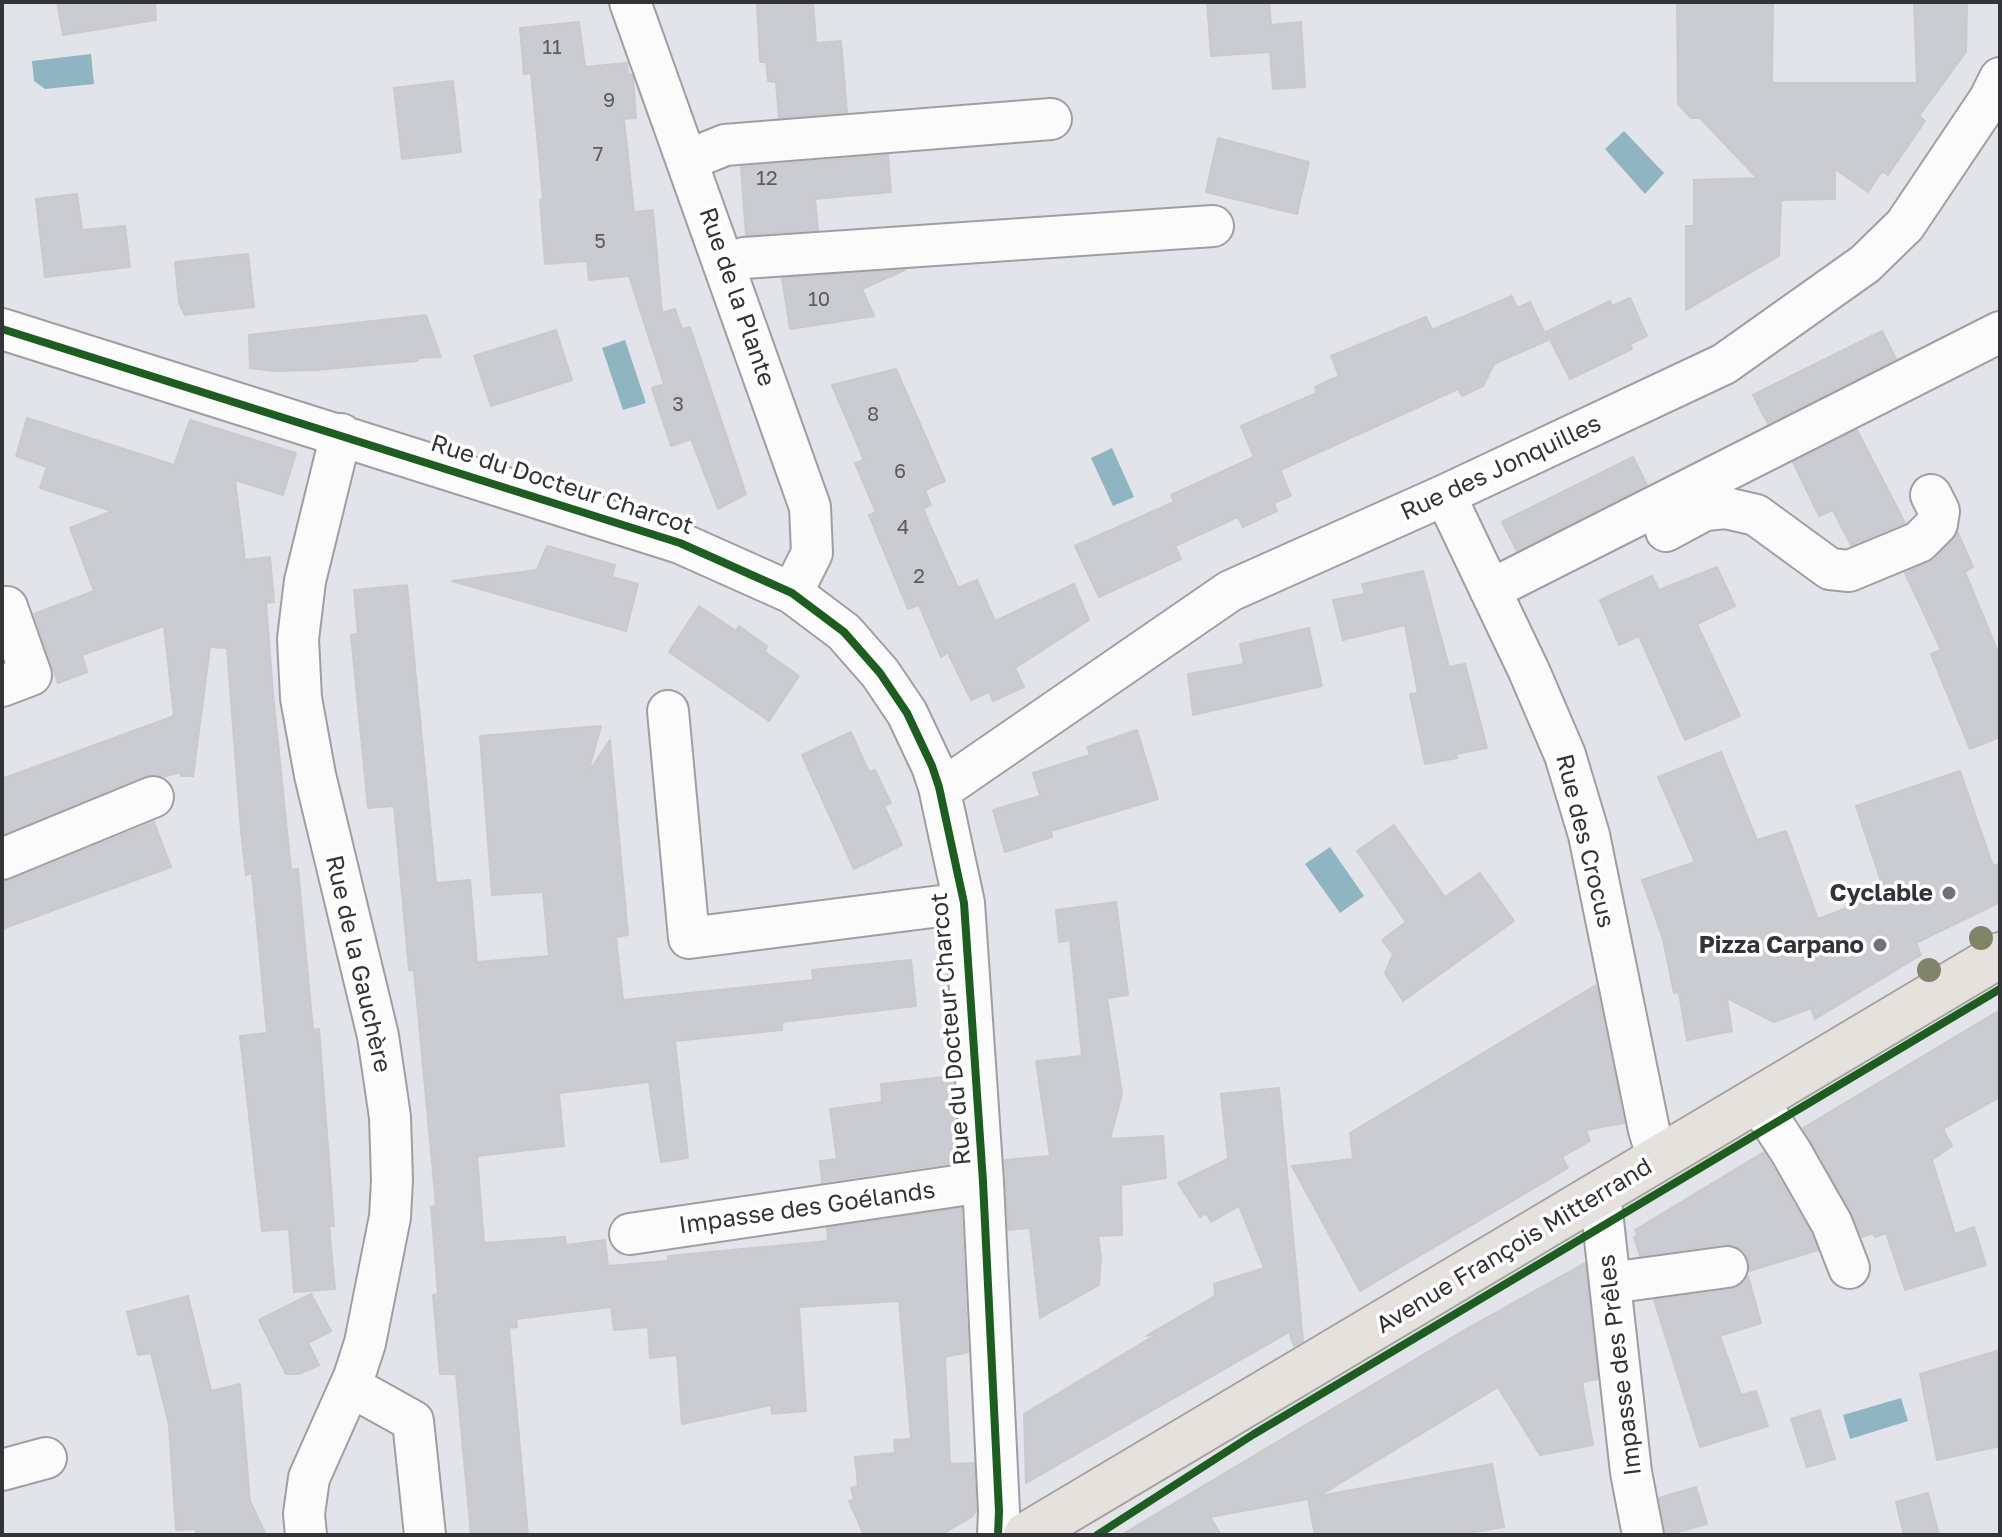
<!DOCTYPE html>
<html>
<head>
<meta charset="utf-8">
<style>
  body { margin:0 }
  #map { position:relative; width:2002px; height:1537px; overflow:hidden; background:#e2e4e9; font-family:"Golos Text",sans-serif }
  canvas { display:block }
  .frame { position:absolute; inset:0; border:4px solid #323437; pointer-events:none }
</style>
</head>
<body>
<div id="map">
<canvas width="2002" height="1537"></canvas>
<div class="frame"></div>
</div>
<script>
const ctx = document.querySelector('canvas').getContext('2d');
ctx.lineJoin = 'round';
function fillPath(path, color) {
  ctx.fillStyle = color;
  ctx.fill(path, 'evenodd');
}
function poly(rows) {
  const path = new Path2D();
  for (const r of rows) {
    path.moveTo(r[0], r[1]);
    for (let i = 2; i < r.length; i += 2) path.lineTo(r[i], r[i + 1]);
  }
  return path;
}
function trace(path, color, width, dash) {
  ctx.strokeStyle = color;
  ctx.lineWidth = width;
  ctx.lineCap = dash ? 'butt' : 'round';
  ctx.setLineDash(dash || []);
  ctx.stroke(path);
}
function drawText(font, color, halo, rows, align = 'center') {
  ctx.font = font + ' "Golos Text",sans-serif';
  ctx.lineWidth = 7;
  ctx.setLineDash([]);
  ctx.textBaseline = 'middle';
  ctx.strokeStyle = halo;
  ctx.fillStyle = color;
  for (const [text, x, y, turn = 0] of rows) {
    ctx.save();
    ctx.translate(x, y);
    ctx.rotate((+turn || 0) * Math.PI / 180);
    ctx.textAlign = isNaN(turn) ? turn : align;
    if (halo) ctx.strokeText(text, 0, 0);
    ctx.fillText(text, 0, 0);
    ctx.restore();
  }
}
const water = poly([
  [91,54,94,84,45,89,34,81,32,61],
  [1624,131,1664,173,1645,194,1605,149],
  [625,340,646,403,623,410,602,348],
  [1112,448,1134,497,1113,506,1091,458],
  [1330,847,1364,896,1340,913,1305,864],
  [1901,1398,1908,1421,1850,1439,1843,1415]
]);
const building = poly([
  [57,2,155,2,156,20,63,35,57,2],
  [813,2,816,43,841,41,847,112,779,118,776,82,768,81,766,62,760,62,757,5,813,2],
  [1207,2,1269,2,1271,25,1301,22,1305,87,1273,89,1270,52,1211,56,1207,2],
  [1677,2,1773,2,1772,83,1917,83,1914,2,1967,2,1966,52,1919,116,1925,121,1888,175,1882,171,1868,192,1835,169,1835,199,1781,200,1779,256,1686,310,1686,226,1694,226,1694,180,1757,178,1700,118,1691,118,1678,104,1677,2],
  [579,22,585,67,627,63,628,74,631,74,633,78,636,118,624,119,634,212,653,210,662,313,675,309,682,329,690,327,746,494,718,509,691,439,671,446,652,388,664,384,629,276,589,280,587,261,545,264,540,200,543,199,531,73,524,74,520,28,579,22],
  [453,81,461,152,402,159,394,88,453,81],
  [1218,138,1309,162,1297,214,1206,192,1218,138],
  [888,155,891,192,815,199,818,230,746,235,741,167,888,155],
  [77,194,82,230,125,226,130,267,45,277,36,199,77,194],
  [248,254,254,307,185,315,179,303,175,262,248,254],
  [905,270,862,289,874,316,790,329,782,278,905,270],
  [1512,296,1517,308,1530,302,1548,340,1494,364,1483,386,1462,396,1458,389,1280,470,1291,496,1274,503,1277,511,1243,527,1238,517,1175,546,1181,559,1099,597,1075,546,1174,502,1171,495,1254,457,1241,426,1317,393,1315,387,1339,376,1331,356,1426,317,1432,330,1512,296],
  [1630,298,1647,336,1630,344,1632,349,1570,379,1546,332,1610,301,1612,306,1630,298],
  [426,315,441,357,418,358,417,361,316,370,274,371,250,368,249,335,426,315],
  [556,330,572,380,491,406,474,356,556,330],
  [1882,331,1896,359,1768,424,1753,395,1882,331],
  [896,369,945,481,925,490,931,505,923,509,958,588,977,580,995,621,1074,584,1089,620,1015,668,1024,687,993,701,989,692,971,700,948,653,941,657,919,605,908,609,869,515,876,512,855,463,864,460,832,385,896,369],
  [27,418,174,465,190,420,296,453,283,495,235,480,245,560,270,557,274,602,266,603,273,694,291,870,298,869,313,1030,319,1029,334,1226,329,1226,335,1289,294,1292,289,1229,262,1231,240,1036,267,1033,252,873,246,875,241,831,227,648,210,647,193,776,181,776,180,772,163,777,155,774,144,776,2,834,2,779,174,716,164,626,82,655,87,672,58,683,34,614,94,591,70,528,112,511,40,488,47,467,16,456,27,418],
  [1857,430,1905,523,1851,545,1833,510,1819,516,1793,462,1857,430],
  [1633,457,1647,485,1517,551,1502,522,1633,457],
  [1958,533,1973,567,1965,572,2000,657,2000,737,1970,749,1931,654,1941,650,1905,573,1935,559,1958,533],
  [547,546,615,565,612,577,638,584,626,631,452,581,537,570,547,546],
  [1717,567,1735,606,1697,624,1740,716,1685,740,1639,636,1619,645,1600,600,1652,576,1659,590,1717,567],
  [1423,571,1449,667,1465,664,1487,748,1456,754,1457,758,1425,764,1410,694,1418,693,1405,625,1343,640,1333,600,1365,594,1362,584,1423,571],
  [407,585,436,883,470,880,477,962,549,956,543,892,492,895,480,736,601,726,588,773,610,740,628,935,616,937,623,1000,813,980,812,970,911,960,916,1006,782,1022,782,1030,675,1041,688,1158,661,1162,649,1082,559,1093,564,1146,477,1156,484,1243,565,1237,566,1245,605,1240,608,1266,668,1261,668,1256,828,1241,827,1228,961,1208,968,1352,945,1357,947,1402,950,1464,974,1463,976,1511,971,1517,941,1535,864,1535,849,1501,854,1500,851,1488,858,1486,855,1457,895,1453,894,1440,911,1439,899,1301,799,1307,806,1411,772,1414,771,1405,682,1424,677,1355,650,1358,648,1327,614,1330,611,1307,516,1319,517,1327,509,1328,528,1535,471,1535,456,1374,440,1374,433,1295,438,1294,431,1207,436,1205,414,970,409,970,394,806,368,808,351,635,358,634,354,590,407,585],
  [699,606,736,631,739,626,767,646,765,652,799,676,769,721,669,652,699,606],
  [1309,628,1322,686,1193,715,1188,674,1244,664,1240,644,1309,628],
  [1137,730,1158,799,1051,831,1052,837,1005,852,993,810,1040,796,1033,773,1090,755,1087,747,1137,730],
  [851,732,869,772,875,770,883,787,891,803,884,806,902,845,854,869,802,755,851,732],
  [1721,752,1757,840,1786,831,1818,919,1885,893,1856,806,1960,771,1993,866,2000,864,2000,902,1916,943,1921,955,1815,1019,1811,1008,1774,1022,1727,998,1732,1031,1687,1040,1679,992,1674,993,1663,939,1642,880,1695,862,1658,777,1721,752],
  [154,822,171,867,2,929,2,882,11,880,154,822],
  [1394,825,1445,897,1480,873,1514,921,1403,1001,1385,973,1393,954,1382,940,1406,922,1357,851,1394,825],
  [1116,902,1128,995,1107,998,1122,1094,1110,1139,1163,1136,1166,1178,1121,1185,1122,1235,1098,1236,1101,1258,1099,1285,1040,1318,1030,1228,1008,1230,1005,1160,1050,1156,1036,1061,1082,1056,1070,940,1059,942,1056,910,1116,902],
  [1596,985,1624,1123,1586,1130,1590,1141,1562,1157,1568,1168,1360,1291,1292,1166,1353,1159,1350,1133,1596,985],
  [2000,1010,2000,1097,1943,1129,1952,1146,1932,1160,1955,1234,1974,1227,1986,1265,1905,1290,1886,1233,1875,1237,1873,1233,1862,1237,1852,1213,1803,1128,2000,1010],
  [952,1076,959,1162,822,1182,820,1161,837,1159,830,1109,882,1102,881,1084,952,1076],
  [1279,1088,1303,1341,1294,1346,1289,1332,1026,1483,1024,1414,1157,1334,1146,1336,1215,1296,1214,1284,1264,1268,1239,1206,1211,1222,1206,1213,1200,1217,1178,1183,1228,1159,1221,1094,1279,1088],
  [1764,1152,1811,1234,1818,1250,1749,1271,1750,1263,1746,1254,1735,1246,1724,1244,1640,1256,1634,1237,1638,1235,1635,1230,1764,1152],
  [1585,1263,1598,1379,1582,1382,1593,1445,1540,1455,1498,1387,1319,1496,1492,1464,1504,1527,1457,1535,1315,1535,1308,1499,1210,1517,1221,1535,1121,1535,1468,1328,1585,1263],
  [1748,1276,1761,1323,1720,1336,1741,1395,1756,1391,1768,1426,1700,1447,1654,1300,1730,1290,1740,1286,1748,1276],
  [311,1294,331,1331,308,1343,319,1365,299,1374,286,1374,259,1320,311,1294],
  [188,1296,211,1391,240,1384,250,1501,266,1535,196,1535,196,1529,176,1530,169,1425,151,1353,138,1355,127,1312,188,1296],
  [2000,1350,2000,1446,1937,1460,1920,1374,2000,1350],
  [1820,1410,1835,1459,1807,1467,1791,1419,1820,1410],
  [1696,1487,1707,1524,1666,1535,1659,1498,1696,1487],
  [1928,1493,1939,1535,1904,1535,1896,1502,1928,1493]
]);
const minor = poly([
  [630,2,810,507,812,553,792,593],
  [688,160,725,145,1051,119],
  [725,265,744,258,1213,226],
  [2,329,680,543,792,593,844,632,880,673,907,713,932,766,939,787,964,903,983,1182,999,1511,998,1535],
  [1445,495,1529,671,1565,755,1589,835,1649,1130,1658,1159],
  [1666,531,1705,510,1726,508,1756,515,1830,569,1849,571,1919,542,1937,524,1939,511,1931,495],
  [1490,590,2000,332],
  [2,686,31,675,7,607],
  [668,711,689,938,964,903],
  [939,787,954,781,1230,591,1445,495,1724,364,1865,264,1905,225,1989,100,2000,78],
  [2,859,153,797],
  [1757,1100,1791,1152,1832,1224,1849,1268],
  [1600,1194,1631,1472,1643,1535],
  [630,1234,983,1182],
  [1610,1283,1727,1267],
  [350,1386,413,1421,425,1535],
  [2,1470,46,1458],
  [306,1535,304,1514,309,1478,354,1377,365,1343,390,1217,392,1180,390,1117,378,1036,315,775,301,698,298,639,305,581,341,434]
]);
const major = poly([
  [1026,1535,2000,955]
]);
const cycleway = poly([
  [2,329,680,543,792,593,844,632,880,673,907,713,932,766,939,787,964,903,983,1182,999,1511,998,1535],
  [1097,1535,1254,1434,2000,989]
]);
const trees = [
  [1981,938],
  [1929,970]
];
const markers = [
  [1949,893,8,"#707275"],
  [1880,945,8,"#707275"]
];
const numberNames = [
  ["11",552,48],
  ["9",609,101],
  ["7",598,155],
  ["12",767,179],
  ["5",600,242],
  ["10",819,300],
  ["3",678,405],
  ["8",873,415],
  ["6",900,472],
  ["4",903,528],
  ["2",919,577]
];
const streetNames = [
  ["Rue de la Plante",737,297,71],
  ["Rue des Jonquilles",1501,468,-25],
  ["Rue du Docteur Charcot",562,485,18],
  ["Rue des Crocus",1585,841,76],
  ["Rue de la Gauchère",358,964,77],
  ["Rue du Docteur Charcot",951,1029,-95],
  ["Impasse des Goélands",807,1208,-8],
  ["Avenue François Mitterrand",1514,1246,-31],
  ["Impasse des Prêles",1620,1365,-97]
];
const poiNames = [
  ["Cyclable",1933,893],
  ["Pizza Carpano",1864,945]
];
fillPath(water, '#8eb5c0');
fillPath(building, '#cbccd1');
trace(building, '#c9cace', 2);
trace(minor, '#9d9fa2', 44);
trace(major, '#a5a19b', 48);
trace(minor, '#fbfbfc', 40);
trace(major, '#e5e2de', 44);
trace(cycleway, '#1b5e20', 8);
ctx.fillStyle = '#808569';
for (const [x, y] of trees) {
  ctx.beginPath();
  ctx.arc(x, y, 12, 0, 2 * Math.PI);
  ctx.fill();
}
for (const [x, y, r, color] of markers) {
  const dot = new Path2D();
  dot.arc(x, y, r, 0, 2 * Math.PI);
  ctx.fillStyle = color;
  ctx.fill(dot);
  trace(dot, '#fff', 3);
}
drawText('20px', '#5b5c60', null, numberNames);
drawText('24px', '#323437', '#fff', streetNames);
drawText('bold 24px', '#323437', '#fff', poiNames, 'right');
</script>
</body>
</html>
